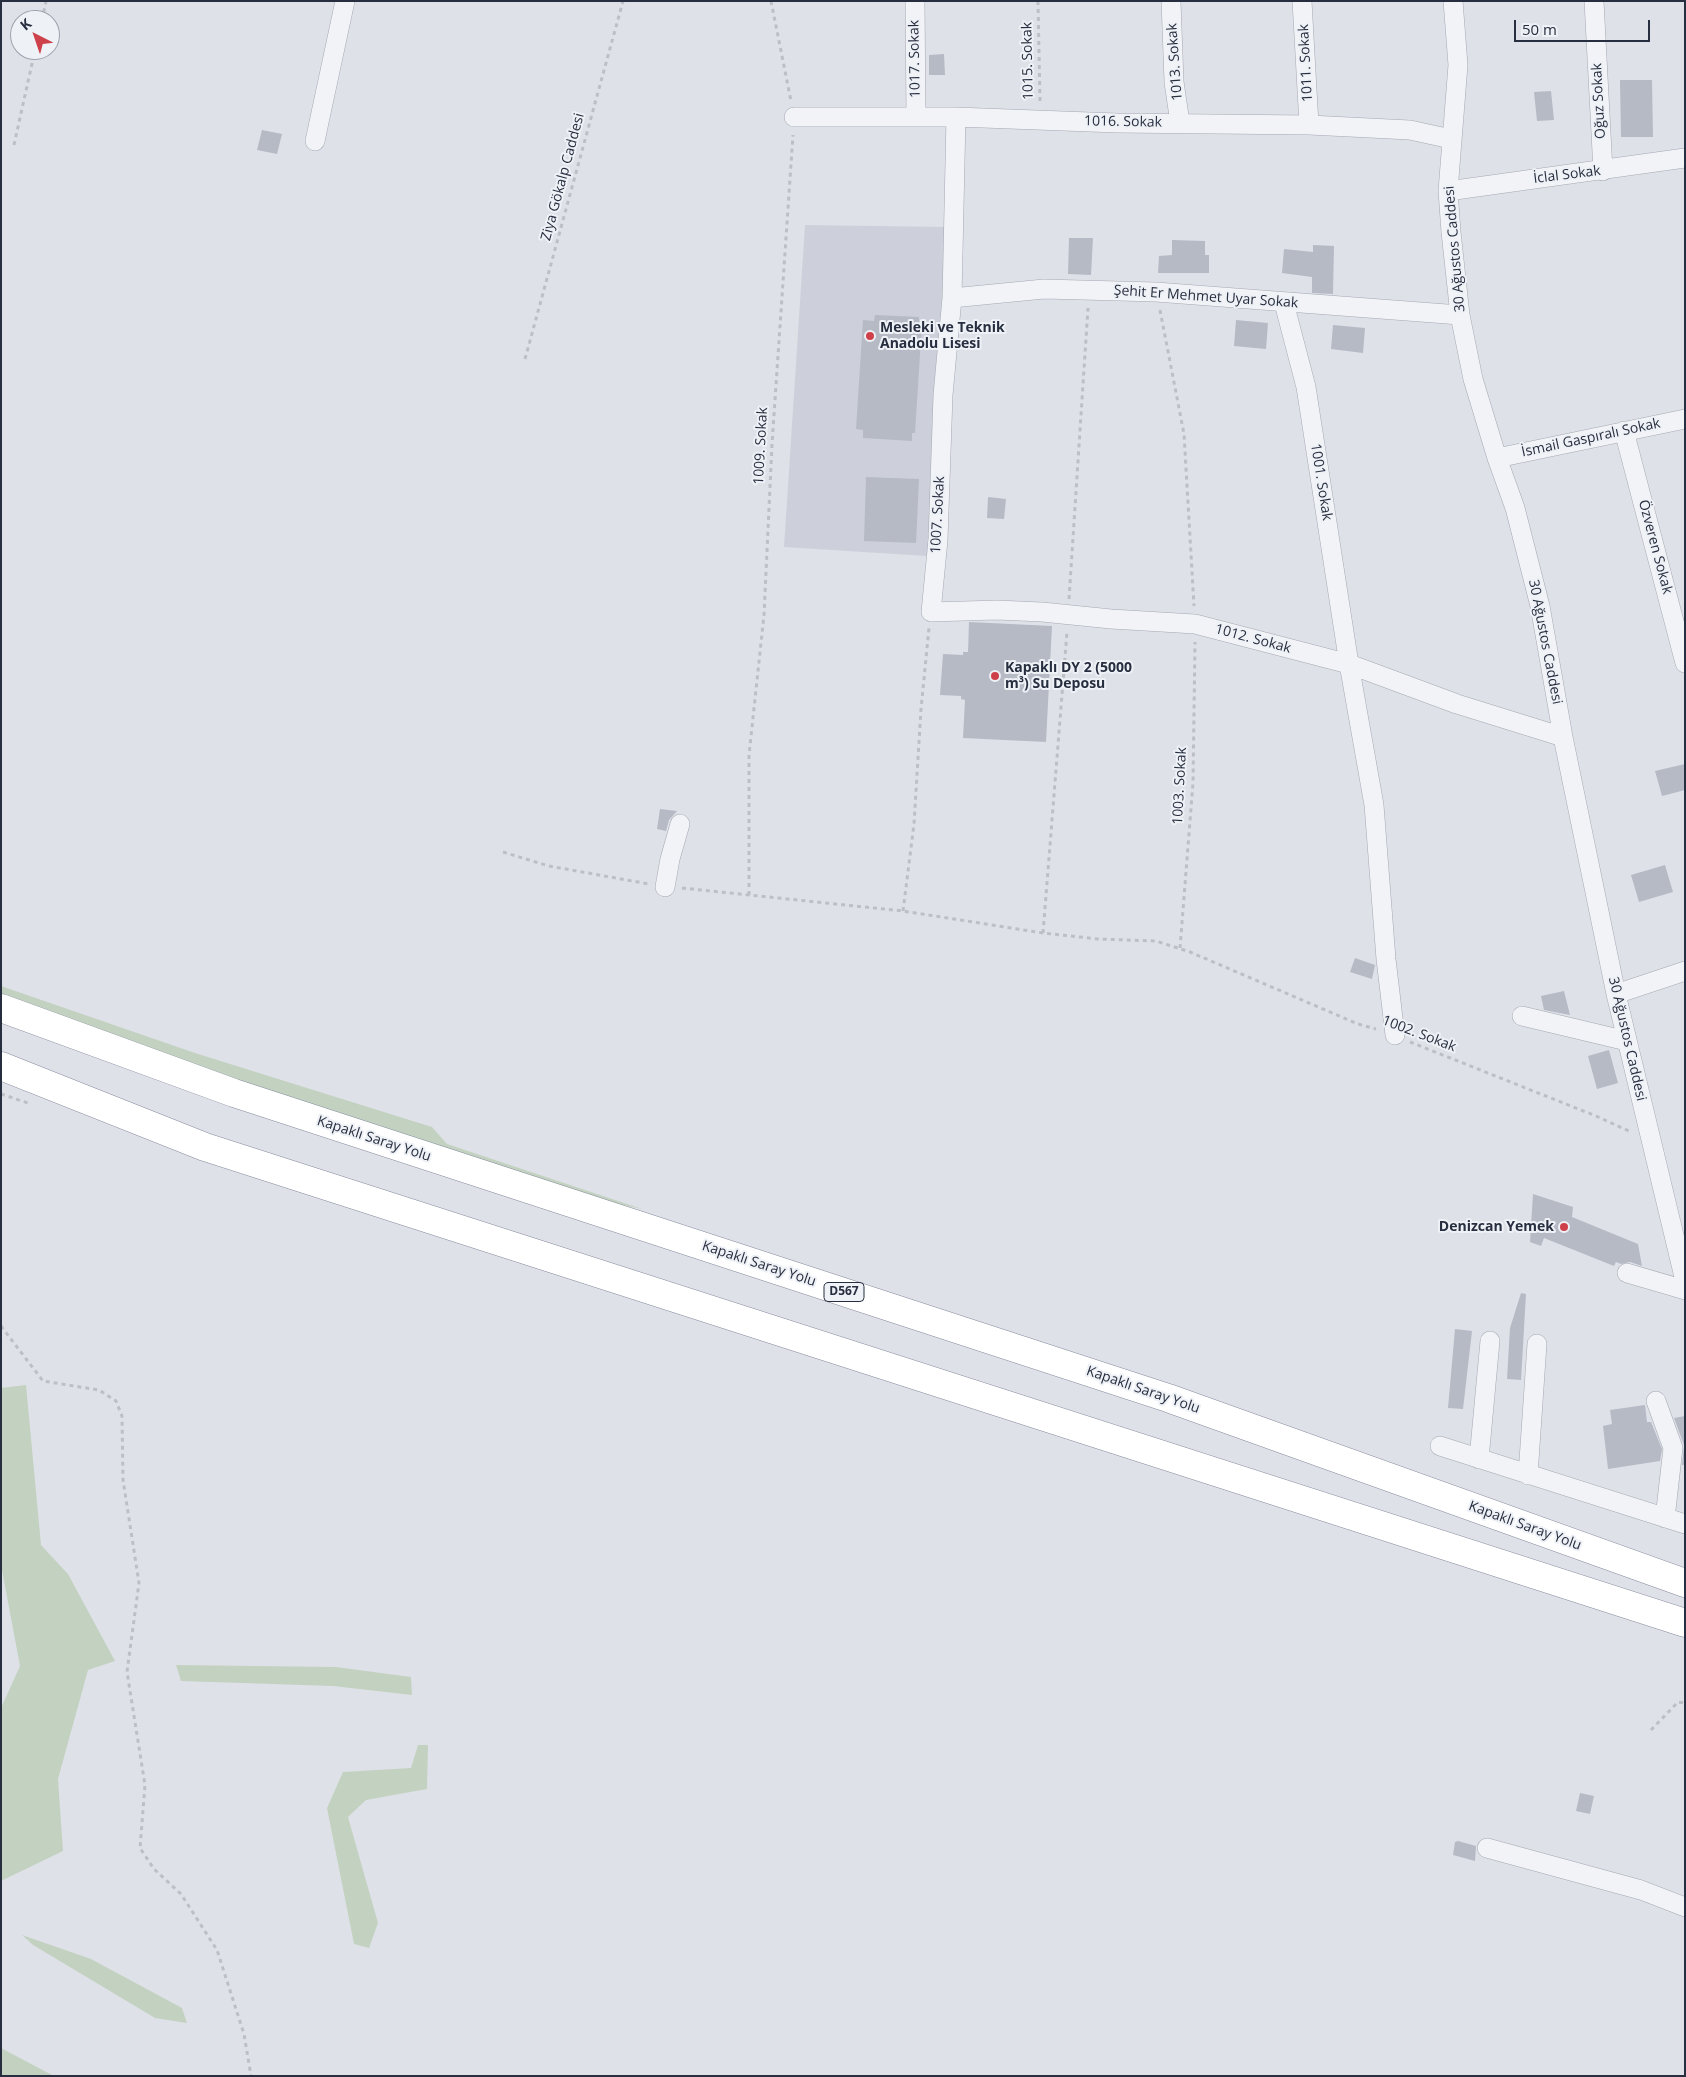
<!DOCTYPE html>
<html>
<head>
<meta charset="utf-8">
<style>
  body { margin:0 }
  #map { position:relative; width:1686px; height:2077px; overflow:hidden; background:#dfe1e8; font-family:"Open Sans",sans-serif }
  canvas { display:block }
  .frame { position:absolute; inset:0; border:2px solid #272e3f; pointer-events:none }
  .north { position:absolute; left:10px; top:10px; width:50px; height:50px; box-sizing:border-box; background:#eef1f6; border:1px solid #9ea3ad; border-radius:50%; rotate:319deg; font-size:14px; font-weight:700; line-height:20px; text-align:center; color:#272e3f }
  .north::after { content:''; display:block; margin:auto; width:18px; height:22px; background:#cf414a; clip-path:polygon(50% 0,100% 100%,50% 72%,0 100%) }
  .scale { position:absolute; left:1514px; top:20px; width:136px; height:22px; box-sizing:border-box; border:2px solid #272e3f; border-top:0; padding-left:6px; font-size:15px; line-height:18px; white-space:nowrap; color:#272e3f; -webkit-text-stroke:4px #eef1f6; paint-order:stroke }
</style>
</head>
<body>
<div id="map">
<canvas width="1686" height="2077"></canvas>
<div class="frame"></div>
<div class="north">K</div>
<div class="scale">50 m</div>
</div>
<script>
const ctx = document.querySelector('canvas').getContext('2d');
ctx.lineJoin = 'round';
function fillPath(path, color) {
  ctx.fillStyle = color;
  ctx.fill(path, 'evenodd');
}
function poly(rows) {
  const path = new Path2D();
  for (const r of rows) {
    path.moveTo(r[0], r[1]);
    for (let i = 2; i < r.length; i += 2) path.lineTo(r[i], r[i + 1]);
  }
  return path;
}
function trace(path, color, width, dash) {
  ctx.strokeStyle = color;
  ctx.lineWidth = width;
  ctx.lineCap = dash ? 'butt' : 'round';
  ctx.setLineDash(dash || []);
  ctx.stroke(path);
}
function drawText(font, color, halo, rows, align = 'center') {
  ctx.font = font + ' "Open Sans",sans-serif';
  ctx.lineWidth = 4;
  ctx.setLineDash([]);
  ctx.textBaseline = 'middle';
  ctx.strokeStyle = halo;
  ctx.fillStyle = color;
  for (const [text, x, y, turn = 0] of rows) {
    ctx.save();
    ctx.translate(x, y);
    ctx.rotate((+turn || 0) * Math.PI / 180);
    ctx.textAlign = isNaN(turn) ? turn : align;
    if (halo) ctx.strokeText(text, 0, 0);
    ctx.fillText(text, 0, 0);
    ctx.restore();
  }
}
const built = poly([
  [805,225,948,227,927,556,784,547]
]);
const green = poly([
  [1,986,195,1053,432,1127,447,1144,642,1209,523,1183,1,1000],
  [26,1385,41,1545,68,1574,115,1661,88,1670,58,1779,63,1851,1,1881,1,1708,20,1666,1,1565,1,1388],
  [176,1665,336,1667,411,1677,412,1695,333,1686,181,1681],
  [418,1745,428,1745,427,1789,366,1800,348,1817,378,1923,369,1948,354,1944,327,1808,343,1772,411,1768],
  [22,1935,91,1959,182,2008,187,2023,155,2018,33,1945],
  [1,2048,54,2076,1,2076]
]);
const building = poly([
  [944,54,945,75,929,75,929,55],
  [1620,80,1652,80,1653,137,1621,137],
  [1551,91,1554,120,1537,121,1534,92],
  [262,130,282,134,277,154,257,150],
  [1069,238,1093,238,1091,275,1068,274],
  [1172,240,1205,241,1205,255,1209,255,1209,273,1158,273,1159,256,1172,255],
  [1313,245,1334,246,1333,294,1312,293,1312,277,1282,273,1284,249,1313,252],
  [875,315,919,317,919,323,922,323,915,433,912,433,912,441,863,438,863,430,856,429,863,320,874,321],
  [1236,320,1268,323,1266,349,1234,346],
  [1333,325,1365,328,1363,353,1331,349],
  [866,477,919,479,916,543,864,541],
  [988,497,1006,499,1004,519,987,518],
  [969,622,1052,626,1046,742,963,738,965,700,961,699,961,696,940,695,943,654,963,655,963,652,968,652],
  [1685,764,1685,790,1662,796,1655,771],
  [660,809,677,811,669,820,666,831,657,829],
  [1665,865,1673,892,1639,902,1631,875],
  [1355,958,1375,965,1372,979,1350,972],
  [1564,991,1570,1015,1544,1010,1541,996],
  [1609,1050,1618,1083,1597,1089,1588,1056],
  [1533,1194,1573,1207,1572,1217,1638,1244,1642,1266,1630,1262,1621,1264,1616,1262,1614,1266,1544,1238,1541,1246,1530,1242],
  [1521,1293,1526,1294,1521,1380,1507,1379,1510,1328],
  [1455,1329,1472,1331,1463,1409,1448,1408],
  [1645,1405,1647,1422,1651,1422,1662,1449,1660,1461,1608,1469,1603,1426,1612,1424,1610,1410],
  [1685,1416,1685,1465,1682,1465,1684,1445,1674,1418],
  [1580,1793,1594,1796,1590,1814,1576,1811],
  [1458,1841,1476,1846,1475,1861,1453,1855,1455,1842]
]);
const path = poly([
  [771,1,791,101],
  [1038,1,1040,102],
  [42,20,46,1],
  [14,145,35,50],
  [1160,310,1184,434,1194,606],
  [525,359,623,1],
  [1069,599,1088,308],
  [503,852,549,866,649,884],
  [682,888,903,911,1043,933,1098,939,1156,941,1190,952,1358,1024,1376,1029],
  [749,895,749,755,764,615,772,444,793,135],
  [903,911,914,824,921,709,929,628],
  [1043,933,1067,632],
  [1180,948,1193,783,1195,642],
  [1410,1042,1596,1116,1631,1132],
  [1,1094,31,1104],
  [1,1326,43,1381,99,1390,116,1401,122,1416,123,1480,139,1583,127,1672,145,1785,140,1848,154,1869,181,1894,217,1950,244,2034,251,2076],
  [1651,1730,1678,1702,1685,1703]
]);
const minor = poly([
  [915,1,916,117],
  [1171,1,1174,82,1180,123],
  [1302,1,1309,125],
  [1453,1,1458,65,1448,191,1451,232,1460,315,1473,379,1497,458,1515,508,1540,606,1563,737,1616,994,1685,1281],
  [1594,1,1603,171],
  [794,117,956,117,1117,123,1309,125,1410,130,1451,139],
  [956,117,952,298,943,395,938,540,931,612,997,610,1042,612,1111,619,1195,624,1349,664,1457,704,1563,737],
  [315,141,345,1],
  [1448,191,1685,158],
  [952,298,1044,289,1156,292,1460,315],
  [1284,303,1306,387,1349,664,1374,805,1386,959,1395,1035],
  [1624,431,1685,663],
  [1497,458,1685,419],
  [665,887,670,859,680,824],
  [1616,994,1685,971],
  [1522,1016,1627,1041],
  [1627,1273,1685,1290],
  [1656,1401,1673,1448,1665,1518],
  [1440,1446,1685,1524],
  [1479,1459,1490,1341],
  [1528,1475,1537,1344],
  [1487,1848,1641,1890,1685,1907]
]);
const highway = poly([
  [1,1008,234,1093,1168,1398,1685,1583],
  [1,1066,205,1147,1685,1623]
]);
const markers = [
  [870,336,5,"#cf414a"],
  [995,676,5,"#cf414a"],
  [1564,1227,5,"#cf414a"]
];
const shields = [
  [844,1292,40]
];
const shieldNames = [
  ["D567",844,1292]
];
const streetNames = [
  ["1017. Sokak",915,59,-91],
  ["1015. Sokak",1028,61,-91],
  ["1013. Sokak",1175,62,-94],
  ["1011. Sokak",1306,63,-93],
  ["Oğuz Sokak",1599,101,-93],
  ["1016. Sokak",1123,122,1],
  ["İclal Sokak",1567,175,-7],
  ["Ziya Gökalp Caddesi",563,177,-75],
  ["30 Ağustos Caddesi",1455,249,-95],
  ["Şehit Er Mehmet Uyar Sokak",1206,297,4],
  ["İsmail Gaspıralı Sokak",1591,438,-12],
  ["1009. Sokak",761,446,-87],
  ["1001. Sokak",1321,482,81],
  ["1007. Sokak",938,515,-87],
  ["Özveren Sokak",1655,547,75],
  ["1012. Sokak",1253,639,15],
  ["30 Ağustos Caddesi",1545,642,79],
  ["1003. Sokak",1180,786,-87],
  ["1002. Sokak",1419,1034,21],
  ["30 Ağustos Caddesi",1627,1039,77],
  ["Kapaklı Saray Yolu",374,1139,18],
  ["Kapaklı Saray Yolu",759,1264,18],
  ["Kapaklı Saray Yolu",1143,1390,19],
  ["Kapaklı Saray Yolu",1525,1526,20]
];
const poiNames = [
  ["Mesleki ve Teknik",880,328],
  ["Anadolu Lisesi",880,344],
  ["Kapaklı DY 2 (5000",1005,668],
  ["m³) Su Deposu",1005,684],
  ["Denizcan Yemek",1554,1227,"right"]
];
fillPath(built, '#cdd0da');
fillPath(green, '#c3d2c0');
fillPath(building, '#b6bac5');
trace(minor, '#a4a8b2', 20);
trace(highway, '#868d9f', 29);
trace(path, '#bcc0c6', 3, [4, 4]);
trace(minor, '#f1f3f6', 19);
trace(highway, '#fff', 28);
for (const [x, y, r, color] of markers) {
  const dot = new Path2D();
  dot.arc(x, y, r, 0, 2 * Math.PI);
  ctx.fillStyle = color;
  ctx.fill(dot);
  trace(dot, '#eef1f6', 2);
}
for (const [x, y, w] of shields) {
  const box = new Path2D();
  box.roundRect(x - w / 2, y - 9.5, w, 19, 4);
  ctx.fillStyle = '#eef1f6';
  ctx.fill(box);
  trace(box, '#272e3f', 1);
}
drawText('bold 12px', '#272e3f', null, shieldNames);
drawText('14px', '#272e3f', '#eef1f6', streetNames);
drawText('bold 14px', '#272e3f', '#eef1f6', poiNames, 'left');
</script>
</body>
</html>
